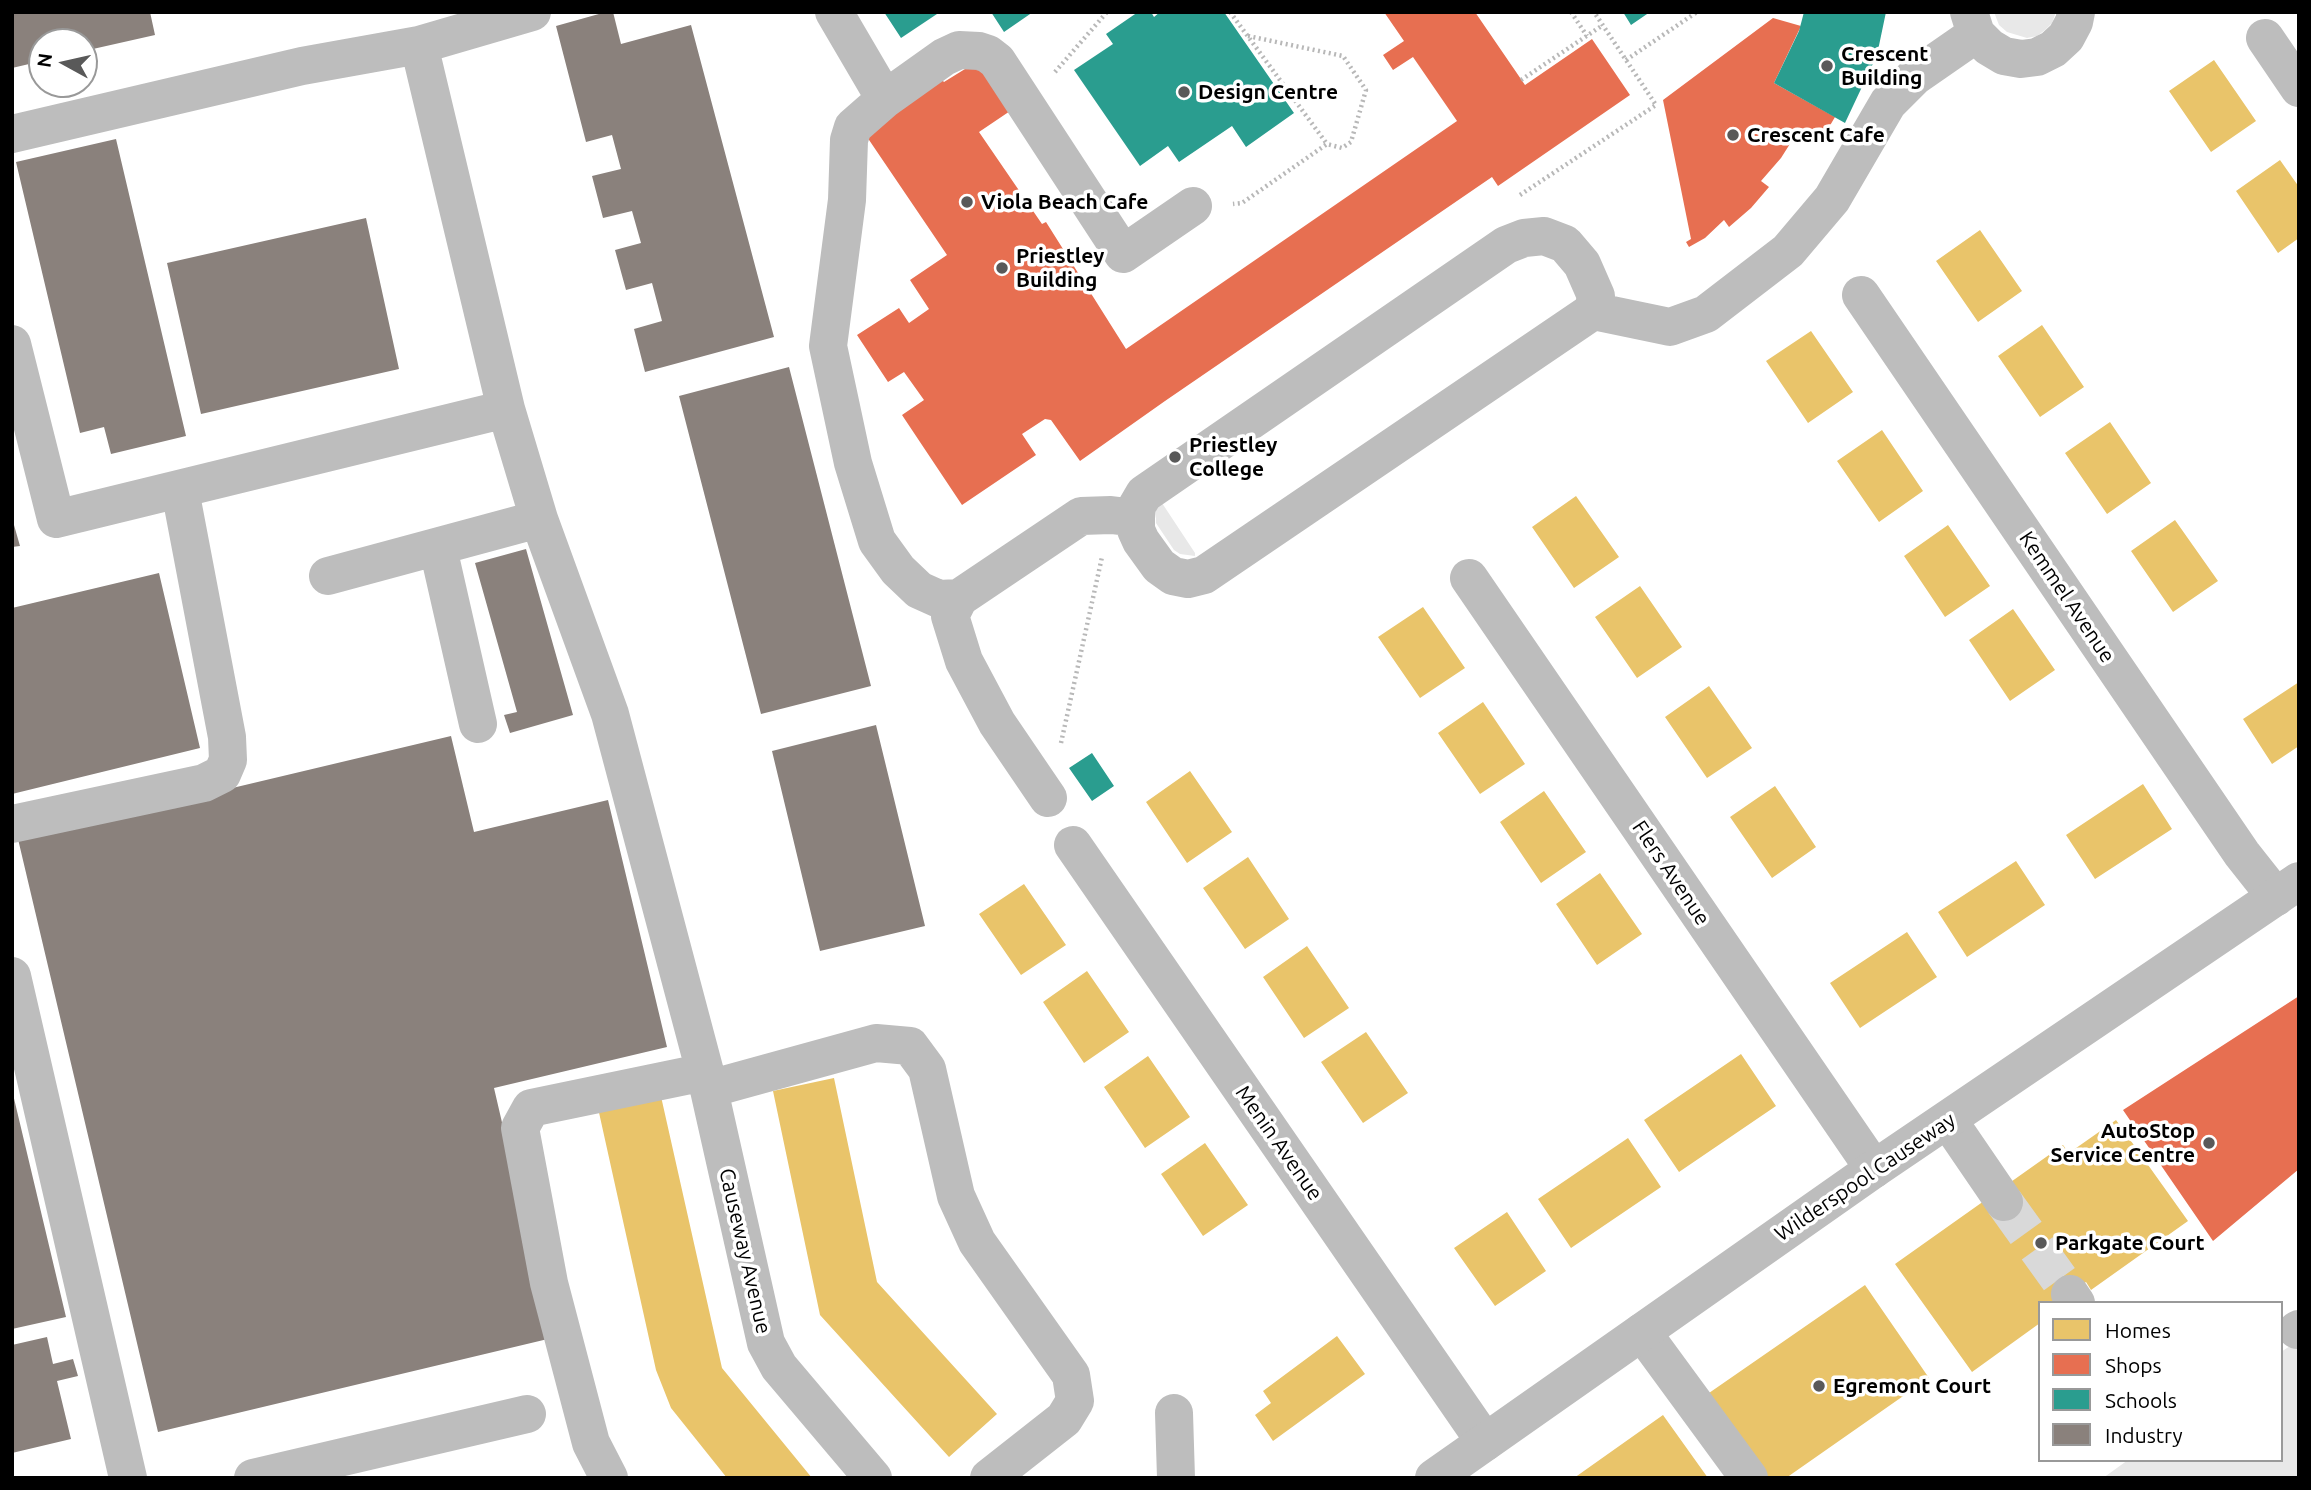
<!DOCTYPE html>
<html>
<head>
<meta charset="utf-8">
<style>
  body { margin:0 }
  #map { position:relative; width:2311px; height:1490px; overflow:hidden; background:#fff; font-family:Ubuntu,sans-serif }
  canvas { display:block }
  .frame { position:absolute; inset:0; border:14px solid #000; pointer-events:none }
  .legend { position:absolute; left:2038px; top:1301px; width:245px; height:161px; box-sizing:border-box; background:#fff; border:2px solid #999; margin:0; padding:9px 12px; list-style:none; font-size:21px; color:#000 }
  .legend li { display:flex; align-items:center; gap:14px; height:35px }
  .legend b { width:35px; border:2px solid #999 }
  .north { position:absolute; left:28px; top:28px; width:70px; height:70px; box-sizing:border-box; background:#fff; border:2px solid #999; border-radius:50%; rotate:278deg; font-size:19px; font-weight:700; line-height:28px; text-align:center; color:#000 }
  .north::after { content:''; display:block; margin:auto; width:24px; height:32px; background:#595959; clip-path:polygon(50% 0,100% 100%,50% 72%,0 100%) }
</style>
</head>
<body>
<div id="map">
<canvas width="2311" height="1490"></canvas>
<div class="frame"></div>
<ul class="legend">
<li><b style="height:19px;background:#e9c46a"></b>Homes</li>
<li><b style="height:19px;background:#e76f51"></b>Shops</li>
<li><b style="height:19px;background:#2a9d8f"></b>Schools</li>
<li><b style="height:19px;background:#8a817c"></b>Industry</li>
</ul>
<div class="north">N</div>
</div>
<script>
const ctx = document.querySelector('canvas').getContext('2d');
ctx.lineJoin = 'round';
function fillPath(path, color) {
  ctx.fillStyle = color;
  ctx.fill(path, 'evenodd');
}
function poly(rows) {
  const path = new Path2D();
  for (const r of rows) {
    path.moveTo(r[0], r[1]);
    for (let i = 2; i < r.length; i += 2) path.lineTo(r[i], r[i + 1]);
  }
  return path;
}
function trace(path, color, width, dash) {
  ctx.strokeStyle = color;
  ctx.lineWidth = width;
  ctx.lineCap = dash ? 'butt' : 'round';
  ctx.setLineDash(dash || []);
  ctx.stroke(path);
}
function drawText(font, color, halo, rows, align = 'center') {
  ctx.font = font + ' Ubuntu,sans-serif';
  ctx.lineWidth = 7;
  ctx.setLineDash([]);
  ctx.textBaseline = 'middle';
  ctx.strokeStyle = halo;
  ctx.fillStyle = color;
  for (const [text, x, y, turn = 0] of rows) {
    ctx.save();
    ctx.translate(x, y);
    ctx.rotate((+turn || 0) * Math.PI / 180);
    ctx.textAlign = isNaN(turn) ? turn : align;
    if (halo) ctx.strokeText(text, 0, 0);
    ctx.fillText(text, 0, 0);
    ctx.restore();
  }
}
const green = poly([
  [1994,12,2056,12,2052,23,2045,30,2037,36,2027,38,2007,32,1999,25],
  [1162,503,1195,553,1195,556,1180,554,1174,550,1156,523,1156,509],
  [2299,1340,2299,1478,2103,1478,2128,1460,2281,1460,2281,1352]
]);
const homes = poly([
  [2214,60,2256,121,2211,152,2169,91],
  [2280,160,2299,187,2299,238,2278,253,2236,191],
  [1980,230,2022,291,1978,322,1936,261],
  [2042,325,2084,387,2040,417,1998,356],
  [1811,331,1853,392,1808,423,1766,361],
  [2110,422,2151,483,2107,514,2065,453],
  [1882,430,1923,491,1879,522,1837,461],
  [1576,496,1619,557,1574,588,1532,527],
  [2175,520,2218,581,2173,612,2131,551],
  [1948,525,1990,586,1945,617,1904,556],
  [1640,586,1682,647,1637,678,1595,617],
  [1423,607,1465,668,1420,698,1378,637],
  [2013,609,2055,670,2010,701,1969,640],
  [2299,682,2299,746,2272,764,2243,719],
  [1709,686,1752,748,1707,778,1665,717],
  [1483,702,1525,764,1480,794,1438,733],
  [1190,771,1232,832,1187,863,1146,802],
  [2143,784,2172,829,2095,879,2066,835],
  [1775,786,1816,847,1772,878,1730,817],
  [1544,791,1586,852,1541,883,1500,822],
  [1248,857,1289,919,1245,949,1203,888],
  [2016,861,2045,905,1967,957,1938,912],
  [1600,873,1642,934,1597,965,1556,904],
  [1024,884,1066,945,1021,975,979,914],
  [1907,932,1937,977,1860,1028,1830,983],
  [1307,946,1349,1008,1304,1038,1263,977],
  [1087,971,1129,1032,1084,1063,1043,1002],
  [1366,1032,1408,1093,1363,1123,1321,1062],
  [1741,1054,1776,1106,1679,1172,1644,1120],
  [1148,1056,1190,1117,1145,1148,1104,1087],
  [834,1078,877,1282,997,1414,949,1457,820,1315,773,1091],
  [660,1092,722,1368,812,1478,727,1478,671,1408,656,1370,598,1108],
  [2116,1120,2188,1221,2091,1290,2086,1282,2057,1303,2040,1303,2040,1323,1972,1372,1895,1264,2063,1145,2069,1153],
  [1628,1138,1661,1187,1571,1248,1538,1199],
  [1205,1143,1248,1205,1203,1236,1161,1174],
  [1507,1212,1546,1271,1495,1306,1454,1248],
  [1865,1285,1929,1378,1786,1478,1768,1478,1709,1393],
  [1337,1336,1365,1374,1273,1441,1255,1415,1271,1403,1263,1391],
  [1663,1415,1708,1478,1574,1478]
]);
const shops = poly([
  [1384,12,1475,12,1525,85,1592,39,1630,95,1498,186,1492,177,1165,401,1080,461,1051,420,1045,419,1022,434,1036,455,962,505,902,415,924,400,904,372,888,382,857,335,899,308,909,323,929,309,910,280,947,255,865,134,942,80,944,82,986,56,1019,105,979,132,1042,224,1046,222,1126,349,1457,121,1413,57,1393,70,1383,55,1404,41],
  [1773,18,1801,26,1774,83,1835,117,1819,144,1815,142,1819,137,1800,128,1781,158,1761,181,1769,187,1751,208,1729,227,1724,220,1705,238,1689,247,1686,242,1691,239,1663,100],
  [2299,996,2299,1169,2213,1241,2123,1110]
]);
const schools = poly([
  [884,12,940,12,901,38],
  [991,12,1033,12,1004,32],
  [1138,12,1151,12,1154,17,1160,12,1224,12,1294,113,1246,147,1232,126,1179,162,1168,146,1140,166,1074,70,1113,44,1106,34],
  [1623,12,1650,12,1631,25],
  [1804,12,1886,12,1877,55,1845,123,1774,83,1799,31],
  [1092,753,1114,786,1092,801,1069,768]
]);
const industry = poly([
  [12,12,150,12,155,35,84,51,84,42,42,42,42,61,12,68],
  [606,12,613,12,621,44,691,25,774,337,645,372,634,329,662,321,652,283,626,290,615,250,641,243,632,211,603,218,592,176,621,169,612,135,586,142,556,26],
  [116,139,186,436,111,454,104,427,80,433,16,162],
  [366,218,399,369,201,414,167,263],
  [789,367,871,686,761,714,679,396],
  [12,518,20,546,12,547],
  [526,549,573,715,510,733,504,715,517,712,475,563],
  [159,573,200,748,12,794,12,608],
  [876,725,925,926,820,951,772,751],
  [451,736,474,832,608,800,667,1047,494,1088,552,1338,158,1432,18,839],
  [12,1090,66,1317,12,1329],
  [47,1337,53,1364,73,1359,78,1376,57,1381,71,1439,12,1453,12,1345]
]);
const minorTunnel = poly([
  [2004,1202,2070,1294]
]);
const path = poly([
  [1230,12,1327,144,1242,203,1233,204],
  [1571,12,1587,36],
  [1248,36,1343,56,1366,90,1351,142,1342,148,1327,144],
  [1626,60,1697,12],
  [1055,72,1107,12],
  [1521,80,1603,25],
  [1520,195,1656,105,1594,12],
  [1061,743,1102,557]
]);
const minor = poly([
  [834,12,885,99],
  [1969,12,1976,34,1989,47,2004,56,2021,59,2037,57,2053,49,2066,37,2074,22,2076,12],
  [2265,38,2299,88],
  [419,45,506,409,539,519,610,714,705,1072,766,1343,779,1367,873,1478],
  [12,134,302,66,419,45,532,12],
  [1861,295,2242,854,2276,897],
  [1593,311,1596,296,1582,264,1565,244,1544,236,1524,238,1506,245,1144,494,1137,506,1136,518,1136,530,1141,541,1159,566,1173,576,1188,579,1204,575,1593,311,1670,327,1706,314,1788,251,1832,199,1888,103,1914,77,1976,34],
  [12,344,56,519,506,409],
  [438,548,478,724],
  [328,576,539,519],
  [1469,578,1874,1169],
  [959,598,939,599,919,590,898,570,877,541,853,463,828,346,847,200,849,140,853,127,885,99,944,57,959,50,979,51,988,54,997,61,1123,254,1193,206],
  [1048,798,997,723,964,661,950,616,959,598,1081,516,1111,515,1136,518],
  [12,824,204,783,222,774,228,760,227,737,180,490],
  [1073,845,1485,1442],
  [12,976,128,1478],
  [709,1089,876,1043,910,1046,927,1069,956,1196,977,1242,1071,1375,1075,1401,1064,1419,989,1478],
  [1948,1120,2004,1202],
  [2070,1294,2076,1303],
  [2297,1330,2299,1329],
  [1642,1332,1749,1478],
  [1174,1413,1176,1478],
  [253,1478,527,1414],
  [609,1478,591,1443,549,1283,520,1128,531,1108,705,1072]
]);
const highway = poly([
  [1434,1478,1874,1169,2299,881]
]);
const markers = [
  [1827,66,7,"#595959"],
  [1184,92,7,"#595959"],
  [1733,135,7,"#595959"],
  [967,202,7,"#595959"],
  [1002,268,7,"#595959"],
  [1175,457,7,"#595959"],
  [2209,1143,7,"#595959"],
  [2041,1243,7,"#595959"],
  [1819,1386,7,"#595959"]
];
const poiNames = [
  ["Crescent",1841,54],
  ["Building",1841,78],
  ["Design Centre",1198,92],
  ["Crescent Cafe",1747,135],
  ["Viola Beach Cafe",981,202],
  ["Priestley",1016,256],
  ["Building",1016,280],
  ["Priestley",1189,445],
  ["College",1189,469],
  ["AutoStop",2195,1131,"right"],
  ["Service Centre",2195,1155,"right"],
  ["Parkgate Court",2055,1243],
  ["Egremont Court",1833,1386]
];
const streetNames = [
  ["Kemmel Avenue",2067,597,56],
  ["Flers Avenue",1671,873,56],
  ["Menin Avenue",1279,1143,55],
  ["Wilderspool Causeway",1865,1177,-34],
  ["Causeway Avenue",745,1251,77]
];
fillPath(green, '#e8e8e8');
fillPath(homes, '#e9c46a');
fillPath(shops, '#e76f51');
fillPath(schools, '#2a9d8f');
fillPath(industry, '#8a817c');
trace(minorTunnel, '#d9d9d9', 38, [38, 19]);
trace(path, '#b8b8b8', 4.5, [2, 3.5]);
trace(minor, '#bdbdbd', 38);
trace(highway, '#bdbdbd', 38);
for (const [x, y, r, color] of markers) {
  const dot = new Path2D();
  dot.arc(x, y, r, 0, 2 * Math.PI);
  ctx.fillStyle = color;
  ctx.fill(dot);
  trace(dot, '#fff', 2.5);
}
drawText('bold 21px', '#000', '#fff', poiNames, 'left');
drawText('21px', '#000', '#fff', streetNames);
</script>
</body>
</html>
